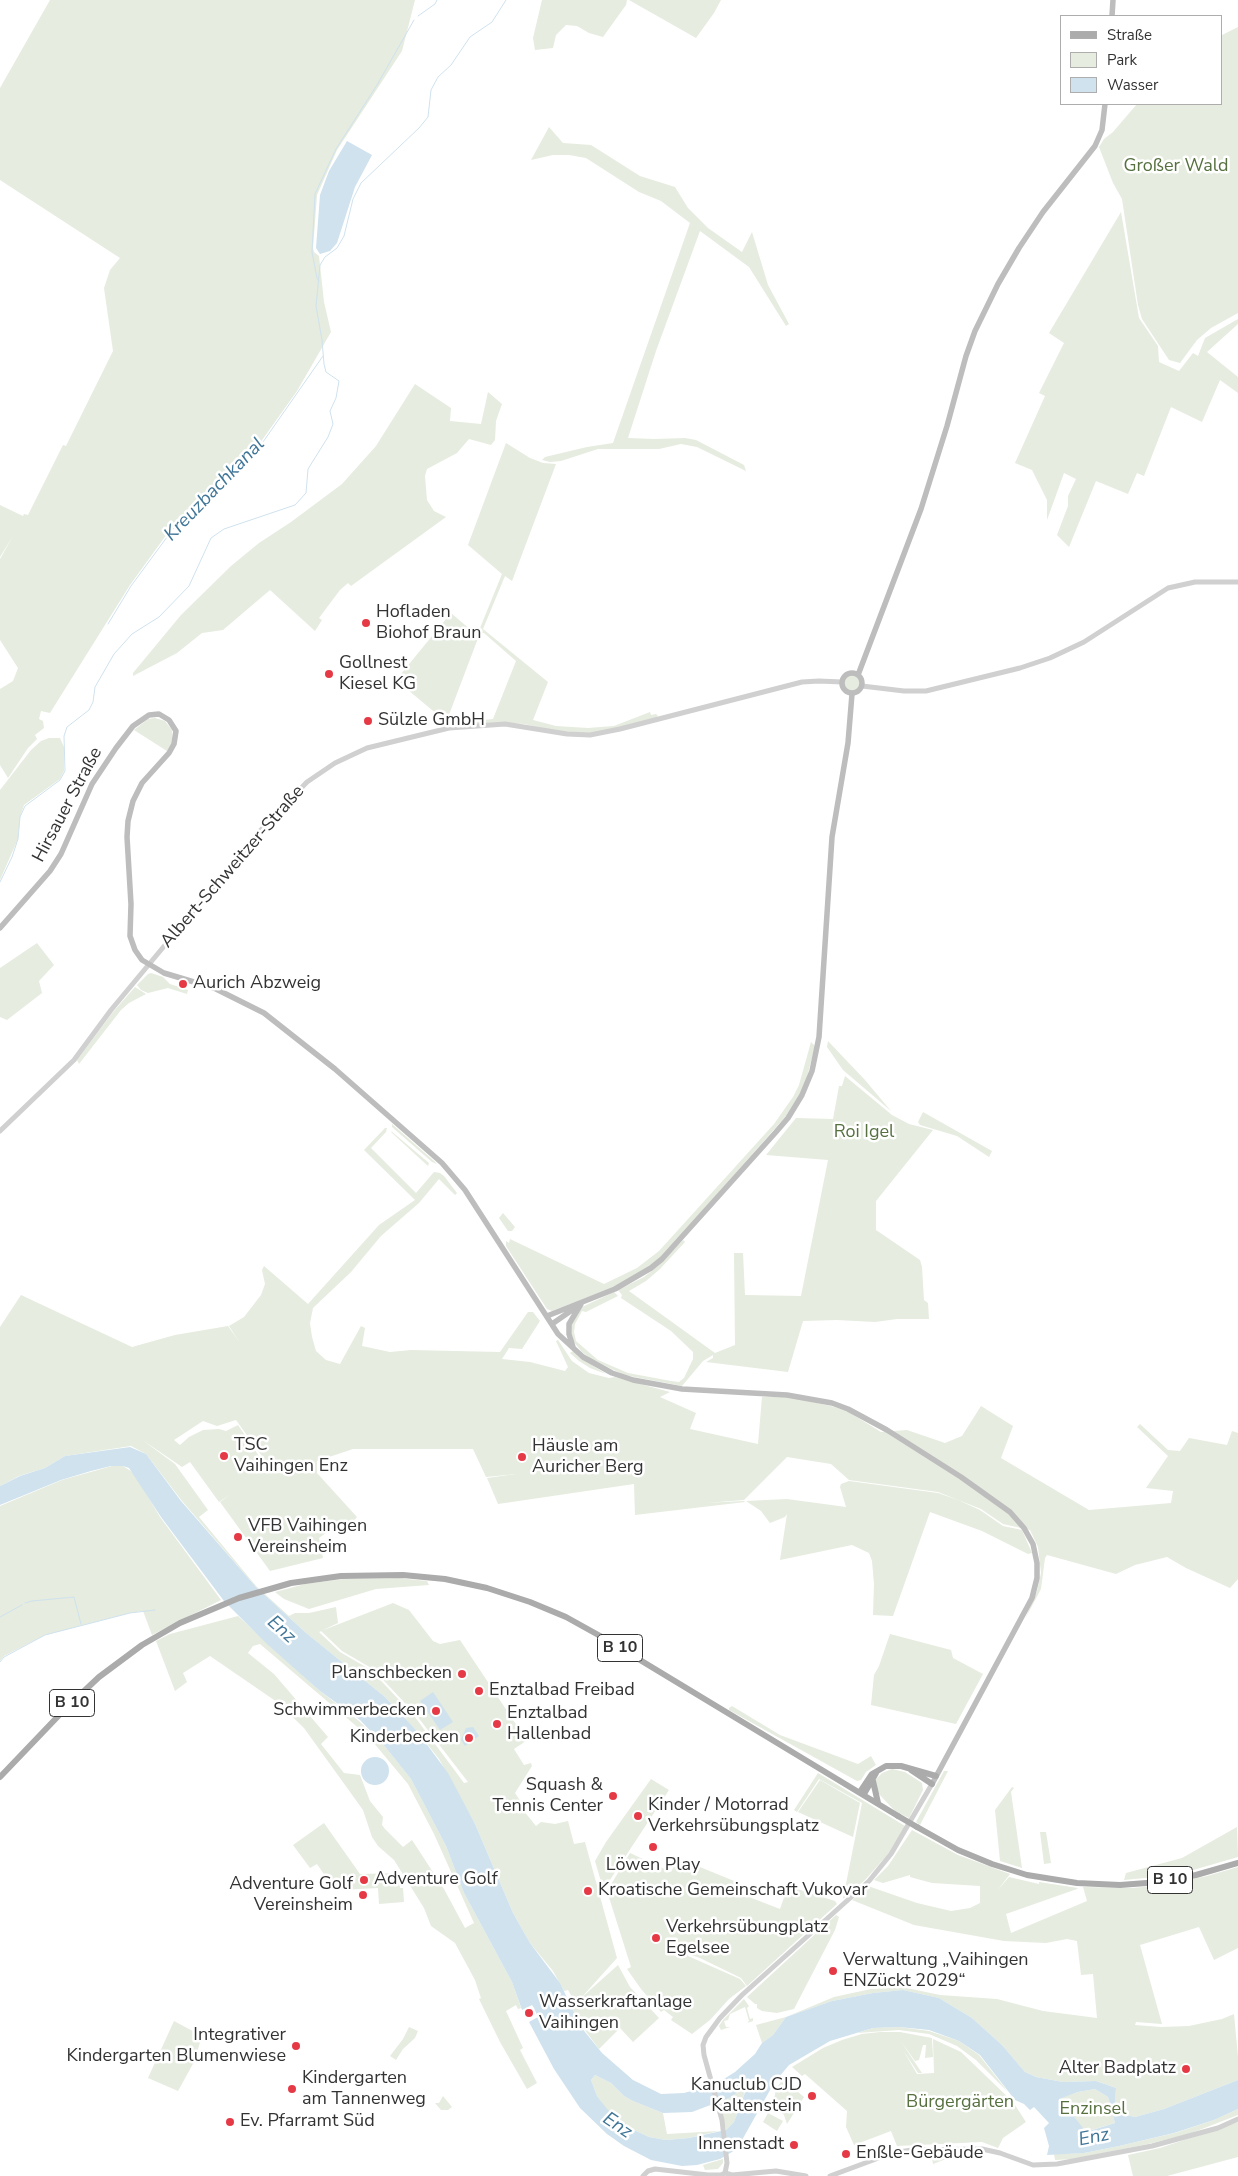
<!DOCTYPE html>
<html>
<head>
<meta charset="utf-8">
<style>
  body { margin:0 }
  #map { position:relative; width:1238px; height:2176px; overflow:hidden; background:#fff; font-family:"Nunito Sans",sans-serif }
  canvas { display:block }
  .legend { position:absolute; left:1060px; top:15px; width:162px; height:90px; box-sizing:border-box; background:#fff; border:1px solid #adadad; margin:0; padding:6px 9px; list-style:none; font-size:15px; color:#333 }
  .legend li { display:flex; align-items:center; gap:10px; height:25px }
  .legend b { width:25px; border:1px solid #adadad }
</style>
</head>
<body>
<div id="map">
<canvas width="1238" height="2176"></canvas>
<ul class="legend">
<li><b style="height:6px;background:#ababab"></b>Straße</li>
<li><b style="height:14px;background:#e6ecdf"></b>Park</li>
<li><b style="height:14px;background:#cfe2ee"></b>Wasser</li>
</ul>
</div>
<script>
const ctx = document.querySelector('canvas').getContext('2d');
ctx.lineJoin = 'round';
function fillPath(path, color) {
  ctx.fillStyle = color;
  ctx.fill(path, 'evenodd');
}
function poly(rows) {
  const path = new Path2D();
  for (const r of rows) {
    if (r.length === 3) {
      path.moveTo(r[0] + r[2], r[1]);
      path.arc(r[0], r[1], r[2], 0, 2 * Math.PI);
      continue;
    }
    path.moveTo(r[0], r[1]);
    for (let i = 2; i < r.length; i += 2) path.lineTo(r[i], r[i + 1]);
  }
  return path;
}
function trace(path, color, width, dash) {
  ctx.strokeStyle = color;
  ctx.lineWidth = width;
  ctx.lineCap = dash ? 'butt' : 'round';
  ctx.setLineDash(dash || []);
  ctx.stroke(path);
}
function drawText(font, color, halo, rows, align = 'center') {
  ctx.font = font + ' "Nunito Sans",sans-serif';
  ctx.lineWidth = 5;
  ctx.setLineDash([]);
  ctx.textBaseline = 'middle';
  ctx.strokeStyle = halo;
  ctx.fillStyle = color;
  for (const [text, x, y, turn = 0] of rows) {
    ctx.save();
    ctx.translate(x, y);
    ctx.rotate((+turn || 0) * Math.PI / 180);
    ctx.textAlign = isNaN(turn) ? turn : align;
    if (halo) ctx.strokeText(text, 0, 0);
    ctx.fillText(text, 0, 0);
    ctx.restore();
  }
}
const green = poly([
  [50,0,415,0,402,51,337,150,317,195,313,248,314,252,319,256,324,302,331,332,297,391,255,450,172,527,130,585,50,713,41,711,39,719,43,721,44,728,35,735,37,739,28,748,8,778,0,765,0,689,13,681,18,668,0,640,0,559,13,536,0,557,0,505,23,516,24,514,28,515,63,445,66,446,113,351,104,288,110,270,120,258,0,180,0,88],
  [542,0,627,0,626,5,603,37,589,33,577,26,566,25,556,35,553,48,535,50,533,38],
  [629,0,721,0,714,13,696,38],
  [1238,27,1238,313,1211,328,1197,340,1180,363,1169,360,1142,319,1138,305,1122,199,1113,183,1099,147,1104,139,1113,132,1137,104,1222,104,1222,35],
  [549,127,563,143,591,145,640,176,675,187,688,208,708,228,742,252,752,232,768,285,789,324,786,326,749,267,700,231,656,351,628,438,654,439,685,438,696,440,744,465,746,471,697,447,681,444,659,449,598,449,561,461,550,462,542,460,545,457,587,447,613,443,690,223,661,201,639,192,586,158,569,155,553,155,531,160],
  [1121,212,1139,318,1158,346,1159,362,1179,371,1193,353,1198,356,1205,338,1238,319,1238,324,1207,352,1238,377,1238,393,1220,380,1202,422,1171,407,1144,476,1137,473,1128,494,1096,481,1069,547,1057,535,1068,506,1068,496,1076,479,1064,473,1047,520,1047,500,1032,470,1015,463,1045,396,1039,393,1064,343,1049,333],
  [415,384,451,408,450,421,481,424,488,392,502,404,496,421,495,440,491,445,469,439,457,453,427,469,425,476,427,500,434,511,446,517,351,586,348,583,340,590,319,618,322,620,315,631,270,590,223,630,202,633,177,653,133,676,133,673,181,615,231,566,259,543,291,522,342,484,376,446],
  [506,443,530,458,543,463,556,464,512,581,505,576,483,629,548,682,533,720,556,726,588,728,614,726,650,712,651,715,656,714,658,716,656,718,610,730,588,734,559,732,524,724,505,723,441,727,444,720,396,680,451,613,472,631,478,633,502,574,468,545],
  [480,633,484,633,516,661,493,719,450,723,447,720],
  [852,683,8],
  [155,718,165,721,172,730,173,742,167,751,134,730,148,719],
  [49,738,60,738,64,747,64,771,60,779,24,805,20,817,18,839,0,880,0,790,31,750,41,741],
  [37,943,54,965,39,981,42,993,7,1020,0,1017,0,968],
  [151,973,163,977,170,984,188,990,187,994,168,988,148,993,141,990,137,985,148,974],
  [135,987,146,994,129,1003,121,1010,79,1064,77,1060,113,1012],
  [828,1041,865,1080,891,1111,843,1070,827,1047],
  [811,1042,815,1046,805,1085,786,1116,662,1256,650,1267,619,1285,552,1311,547,1309,506,1246,506,1241,509,1243,510,1239,604,1284,637,1268,659,1251,774,1124,793,1097,799,1085],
  [845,1076,892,1115,909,1124,933,1130,876,1201,876,1230,920,1260,922,1267,924,1300,928,1303,929,1319,897,1319,875,1322,837,1320,803,1321,788,1372,706,1362,713,1358,713,1355,703,1361,682,1386,624,1375,591,1359,582,1352,573,1341,571,1325,582,1307,614,1292,618,1296,586,1312,582,1311,575,1324,574,1332,576,1341,598,1360,628,1373,671,1381,679,1382,684,1378,693,1359,693,1352,671,1331,621,1298,622,1295,618,1290,644,1277,659,1265,683,1240,685,1242,660,1269,646,1281,629,1291,715,1353,735,1345,734,1253,743,1253,745,1295,801,1296,828,1160,766,1155,796,1118,833,1119,839,1086,842,1086],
  [923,1112,992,1151,989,1157,957,1136,920,1125,918,1122],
  [392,1124,433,1160,437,1164,432,1162,392,1127],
  [385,1128,387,1128,386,1132,371,1148,416,1193,434,1172,440,1173,444,1176,457,1193,455,1195,439,1179,419,1203,381,1236,351,1272,313,1308,310,1323,312,1337,316,1351,326,1360,340,1364,361,1326,365,1328,362,1346,390,1352,411,1350,500,1352,528,1312,533,1312,540,1321,522,1349,509,1348,502,1359,530,1362,565,1371,568,1367,556,1341,558,1340,572,1361,589,1373,609,1378,615,1377,670,1392,660,1397,696,1413,690,1429,758,1444,762,1397,785,1396,831,1406,847,1411,881,1432,907,1430,945,1443,962,1436,981,1406,1013,1426,1001,1458,1089,1510,1171,1503,1173,1491,1146,1488,1168,1456,1137,1427,1140,1424,1168,1450,1180,1451,1189,1438,1227,1445,1232,1431,1238,1433,1238,1579,1230,1588,1186,1568,1167,1557,1135,1565,1116,1574,1047,1555,1045,1558,1041,1589,1025,1619,1037,1591,1041,1573,1038,1547,1030,1530,1003,1524,981,1509,938,1492,849,1480,831,1464,787,1457,744,1500,705,1503,744,1501,745,1502,635,1515,634,1484,498,1504,487,1478,516,1474,486,1477,473,1449,353,1449,317,1461,317,1473,357,1517,351,1524,338,1524,319,1538,323,1558,270,1571,220,1502,231,1494,219,1502,190,1462,182,1467,141,1439,175,1464,208,1510,199,1517,256,1586,289,1616,295,1613,309,1613,336,1607,338,1623,319,1632,340,1652,371,1670,415,1717,464,1783,468,1782,417,1716,373,1669,342,1651,321,1631,393,1603,409,1610,433,1641,440,1644,460,1640,525,1738,526,1741,514,1749,524,1765,531,1763,532,1766,515,1793,521,1802,519,1805,536,1826,541,1822,555,1824,568,1821,574,1844,585,1842,617,1958,581,1998,618,1965,630,1987,659,2018,633,2042,620,2028,599,2049,578,2021,568,1999,572,1997,568,1990,564,1991,553,1971,530,1943,513,1913,475,1824,439,1759,417,1731,385,1697,305,1632,256,1587,182,1501,146,1454,131,1446,65,1456,45,1468,19,1476,0,1486,0,1327,21,1295,132,1347,175,1335,228,1326,240,1343,229,1326,244,1317,261,1295,265,1284,262,1270,264,1266,308,1304,379,1225,415,1200,364,1150],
  [236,1420,269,1466,278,1460,295,1473,267,1468,238,1425,226,1431,219,1429,203,1430,189,1437,180,1445,174,1440,203,1421,217,1426],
  [391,1131,429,1163,428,1166,392,1133],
  [503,1213,515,1227,512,1231,508,1231,499,1218],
  [573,1351,579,1357,606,1374,590,1368,579,1361,570,1353],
  [112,1466,123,1466,134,1473,160,1517,221,1600,152,1635,143,1611,130,1613,45,1635,4,1656,0,1661,0,1506,62,1480],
  [849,1481,938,1493,958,1500,980,1510,1003,1526,1022,1530,1032,1553,1028,1554,982,1531,930,1512,893,1616,873,1615,874,1584,872,1561,869,1553,852,1545,780,1560,787,1514,785,1517,770,1523,761,1511,746,1501,787,1499,846,1507,840,1487,841,1484],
  [398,1578,427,1581,429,1585,376,1589,309,1609,284,1599,275,1592,305,1584,343,1579],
  [238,1616,320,1691,359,1721,382,1743,411,1779,446,1846,464,1893,512,1982,521,2008,518,2009,516,2005,506,2011,523,2048,520,2050,537,2083,527,2089,500,2042,479,1999,481,1998,475,1980,455,1943,431,1926,424,1908,394,1860,378,1846,372,1837,363,1810,304,1728,277,1702,210,1656,183,1673,187,1682,175,1691,156,1641,170,1634],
  [260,1644,368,1736,408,1784,434,1834,474,1923,465,1928,444,1889,412,1840,403,1847,385,1829,382,1825,383,1817,370,1801,360,1775,344,1773,321,1744,328,1737,274,1674,248,1653,253,1646],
  [890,1634,951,1650,953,1658,983,1674,956,1724,871,1705,874,1675,879,1666],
  [732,1706,780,1735,858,1764,871,1756,876,1765,866,1772,861,1780,857,1781,729,1710,729,1708],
  [892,1769,905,1772,922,1783,923,1790,909,1818,895,1811,878,1793,875,1785,876,1779,882,1773],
  [944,1771,948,1771,920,1825,916,1822],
  [818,1773,905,1826,889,1853,865,1880,843,1899,862,1803,819,1779,797,1812,794,1810],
  [651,1779,669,1790,608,1883,602,1885,595,1861,606,1842],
  [820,1780,860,1803,853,1837,798,1812],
  [1012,1787,1014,1788,1011,1792,1022,1868,1000,1861,995,1810],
  [324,1823,360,1874,399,1873,400,1888,403,1888,404,1902,379,1904,378,1888,339,1890,332,1886,317,1864,310,1868,293,1845],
  [1237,1827,1238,1857,1176,1875,1124,1880,1126,1873,1182,1858],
  [912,1830,958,1855,1010,1874,997,1891,1009,1877,1039,1884,1039,1882,1078,1888,1077,1889,1006,1914,1011,1933,1087,1901,1083,1887,1132,1888,1163,1885,1207,1876,1238,1867,1238,1948,1214,1960,1199,1927,1140,1945,1162,2024,1136,2022,1135,2025,1161,2027,1189,2026,1222,2019,1234,2014,1238,2057,1238,2080,1164,2109,1135,2117,1122,2114,1115,2103,1116,2088,1096,2081,1063,2082,1036,2077,1025,2072,1002,2045,972,2018,939,1998,903,1990,873,1993,832,2001,786,2017,773,2035,762,2043,756,2025,786,2017,834,1997,871,1989,902,1987,940,1995,997,1999,1043,2011,1097,2018,1093,1974,1081,1975,1077,1941,1067,1939,1046,1943,1004,1941,914,1925,852,1900,868,1886,917,1903,951,1911,970,1908,980,1903,980,1886,932,1883,910,1877,910,1875,883,1883,874,1880,888,1866],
  [1040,1832,1046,1832,1051,1863,1044,1864],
  [630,1853,671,1872,678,1858,739,1883,749,1897,780,1909,788,1886,835,1901,837,1904,747,1986,741,1978,700,1958,688,1954,688,1956,740,1979,746,1986,729,1999,710,2020,692,2034,671,2020,673,2017,664,2010,661,2012,641,1989,627,1969,631,1967,607,1891],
  [836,1915,839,1917,835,1930,794,2009,777,2013,762,2011,757,2008,757,2004,755,2004,747,1997],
  [744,1999,749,2006,747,2008,750,2019,753,2018,753,2021,747,2023,749,2021,745,2007,730,2014,728,2020,724,2021,726,2027,730,2027,721,2030,719,2026,723,2020],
  [174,2021,202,2036,194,2062,178,2091,148,2078],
  [409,2027,418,2031,415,2038,403,2049,396,2060,390,2056,403,2039],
  [899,2027,929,2031,959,2041,979,2055,1008,2092,976,2060,957,2046,929,2034,899,2030,857,2033,873,2028],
  [880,2032,900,2032,932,2038,933,2057,925,2058,926,2045,923,2045,919,2060,915,2061,900,2040,922,2073,918,2073,903,2050,917,2074,934,2073,933,2039,961,2052,1013,2102,1026,2122,1003,2138,998,2148,982,2142,897,2146,891,2131,854,2145,846,2127,847,2111,805,2074,802,2076,792,2067,823,2048,842,2040,862,2034],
  [595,2075,611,2083,624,2096,633,2101,663,2113,667,2134,719,2131,689,2138,666,2140,649,2137,634,2130,607,2110,597,2096,591,2080],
  [783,2079,804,2097,787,2124,784,2115,773,2105,776,2089],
  [744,2088,745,2092,734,2122,726,2130,720,2101],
  [1095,2089,1108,2097,1115,2123,1085,2132,1073,2115,1065,2109,1062,2105,1061,2098,1078,2092],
  [443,2096,452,2107,448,2110,441,2110,435,2103,439,2103],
  [1238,2109,1238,2115,1189,2134,1148,2144,1073,2159,1055,2160,1054,2154,1084,2153,1119,2146,1175,2133,1214,2120],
  [768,2113,783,2121,777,2131,763,2122],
  [1238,2122,1238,2157,1167,2176,1133,2176,1128,2155,1160,2148],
  [961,2151,961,2158,946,2159,933,2164,931,2152],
  [723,2159,723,2163,718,2169,705,2170,703,2165]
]);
const water = poly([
  [347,141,372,155,355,187,337,243,330,251,320,254,316,248,320,195,329,171],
  [130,1447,146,1454,181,1501,256,1587,305,1632,385,1697,417,1731,448,1773,475,1824,513,1913,530,1943,560,1983,581,2027,602,2053,633,2080,661,2094,684,2093,716,2084,735,2072,755,2054,762,2043,773,2035,786,2017,832,2001,873,1993,903,1990,939,1998,972,2018,1002,2045,1025,2072,1036,2077,1063,2082,1096,2081,1116,2088,1115,2103,1122,2114,1135,2117,1164,2109,1238,2080,1238,2109,1214,2120,1174,2133,1119,2146,1084,2153,1047,2155,1049,2146,1044,2128,1049,2123,1034,2107,1030,2110,1024,2104,1015,2100,980,2055,959,2041,929,2030,899,2027,873,2028,830,2041,789,2065,774,2083,737,2149,720,2159,697,2165,682,2166,651,2160,624,2146,607,2134,580,2108,554,2069,529,2022,538,2017,534,2008,532,2005,522,2010,512,1982,464,1893,446,1846,411,1779,382,1743,360,1720,320,1691,267,1644,224,1601,161,1517,129,1468,123,1466,111,1466,91,1471,61,1480,0,1505,0,1486,20,1476,45,1468,65,1456],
  [595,2075,611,2083,624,2096,633,2101,663,2113,692,2112,729,2098,744,2088,746,2090,734,2122,726,2130,689,2138,666,2140,649,2137,634,2130,607,2109,597,2096,591,2080],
  [1095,2089,1108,2097,1115,2123,1086,2132,1073,2115,1065,2109,1062,2105,1062,2098,1078,2092],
  [433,1692,453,1722,440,1730,420,1701],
  [473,1727,479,1736,465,1746,461,1740,466,1728],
  [375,1771,14]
]);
const stream = poly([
  [418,16,435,4,437,0],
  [319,281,317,278,312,252,315,194,336,149,377,85,414,20],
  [108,624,131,586,173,529,256,452,323,356],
  [0,882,12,857,18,839,20,817,25,806,60,780,65,771,64,736,67,727,89,710,93,702,95,687,114,654,132,634,159,617,189,586,211,538,224,529,295,505,306,493,308,469,328,437,333,424,330,411,336,398,339,381,326,372,324,364,322,340,316,306,320,265,325,257,337,248,344,236,353,199,361,183,419,128,428,117,431,90,438,77,451,65,470,37,492,22,506,0],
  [25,1603,32,1601,74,1597,81,1624],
  [0,1617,22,1605],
  [0,1662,4,1657,45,1635,130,1613,155,1610]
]);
const tertiary = poly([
  [862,686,904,691,926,691,1020,668,1050,658,1084,642,1168,588,1195,582,1238,582],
  [0,1131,74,1060,111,1010,259,832,307,782,335,763,367,748,449,728,505,724,567,734,590,735,620,729,802,682,819,681,842,682],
  [725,2173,727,2163,722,2120,704,2055,703,2045,706,2037,720,2018,742,1995,869,1881,891,1854,932,1784],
  [725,2173,732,2175,776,2171,806,2176],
  [643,2176,648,2171,655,2169,708,2175,721,2175,725,2173],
  [830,2176,892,2153,912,2150,982,2149,1000,2153,1033,2165,1057,2164,1152,2146,1218,2128,1238,2119]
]);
const secondary = poly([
  [1112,16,1113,0],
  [852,683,10],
  [858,675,921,509,947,426,966,356,975,331,998,284,1019,248,1043,212,1095,146,1102,130,1105,104],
  [0,928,50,871,61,854,92,784,116,748,133,726,149,715,159,714,169,720,176,731,174,744,169,753,142,783,133,801,128,821,127,837,131,904,130,936,135,950,142,960,164,973,214,988,264,1013,335,1069,442,1163,465,1190,558,1334,583,1357,612,1373,633,1380,682,1389,787,1395,832,1403,848,1409,887,1430,961,1477,1010,1512,1024,1528,1033,1544,1037,1563,1037,1578,1032,1598,932,1784],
  [547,1316,615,1289,651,1268,662,1259,776,1132,788,1118,802,1095,812,1071,819,1037,832,837,848,743,852,694],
  [552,1324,575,1308],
  [573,1347,569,1334,569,1324,581,1304]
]);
const primary = poly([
  [911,1770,932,1784],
  [0,1777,65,1709,99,1677,142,1645,180,1623,239,1598,291,1583,341,1576,403,1575,445,1579,487,1588,530,1602,566,1617,602,1637,898,1816],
  [873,1781,878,1803],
  [860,1792,872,1774,886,1766,901,1766,936,1776],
  [864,1794,876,1773],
  [917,1827,958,1850,992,1864,1027,1875,1077,1883,1120,1885,1160,1882,1196,1875,1238,1863]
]);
const primaryBridge = poly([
  [898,1816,917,1827]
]);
const markers = [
  [366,623,5,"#e63946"],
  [329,674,5,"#e63946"],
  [368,721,5,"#e63946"],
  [183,984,5,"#e63946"],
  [224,1456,5,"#e63946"],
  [522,1457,5,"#e63946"],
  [238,1537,5,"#e63946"],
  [462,1674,5,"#e63946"],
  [479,1691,5,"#e63946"],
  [436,1711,5,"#e63946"],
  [497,1724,5,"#e63946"],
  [469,1738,5,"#e63946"],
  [613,1796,5,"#e63946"],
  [638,1816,5,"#e63946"],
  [653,1847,5,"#e63946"],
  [364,1880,5,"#e63946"],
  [588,1891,5,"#e63946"],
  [363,1895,5,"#e63946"],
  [656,1938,5,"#e63946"],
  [833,1971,5,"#e63946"],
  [529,2013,5,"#e63946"],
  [296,2046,5,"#e63946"],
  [1186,2069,5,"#e63946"],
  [292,2089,5,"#e63946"],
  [812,2096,5,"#e63946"],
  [230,2122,5,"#e63946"],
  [794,2145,5,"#e63946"],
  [846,2154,5,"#e63946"]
];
const shields = [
  [620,1648,45],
  [72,1703,45],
  [1170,1880,45]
];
const shieldNames = [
  ["B 10",620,1648],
  ["B 10",72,1703],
  ["B 10",1170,1880]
];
const parkNames = [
  ["Großer Wald",1176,167],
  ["Roi Igel",864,1133],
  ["Bürgergärten",960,2103],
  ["Enzinsel",1093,2110]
];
const poiNames = [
  ["Hofladen",376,613],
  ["Biohof Braun",376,634],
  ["Gollnest",339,664],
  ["Kiesel KG",339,685],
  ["Sülzle GmbH",378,721],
  ["Aurich Abzweig",193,984],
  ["TSC",234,1446],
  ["Vaihingen Enz",234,1467],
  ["Häusle am",532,1447],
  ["Auricher Berg",532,1468],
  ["VFB Vaihingen",248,1527],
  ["Vereinsheim",248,1548],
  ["Planschbecken",452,1674,"right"],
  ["Enztalbad Freibad",489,1691],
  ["Schwimmerbecken",426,1711,"right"],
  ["Enztalbad",507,1714],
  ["Hallenbad",507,1735],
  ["Kinderbecken",459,1738,"right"],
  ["Squash &",603,1786,"right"],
  ["Tennis Center",603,1807,"right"],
  ["Kinder / Motorrad",648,1806],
  ["Verkehrsübungsplatz",648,1827],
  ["Löwen Play",653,1866,"center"],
  ["Adventure Golf",374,1880],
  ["Adventure Golf",353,1885,"right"],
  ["Vereinsheim",353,1906,"right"],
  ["Kroatische Gemeinschaft Vukovar",598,1891],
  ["Verkehrsübungplatz",666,1928],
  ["Egelsee",666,1949],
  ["Verwaltung „Vaihingen",843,1961],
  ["ENZückt 2029“",843,1982],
  ["Wasserkraftanlage",539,2003],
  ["Vaihingen",539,2024],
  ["Integrativer",286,2036,"right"],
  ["Kindergarten Blumenwiese",286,2057,"right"],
  ["Alter Badplatz",1176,2069,"right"],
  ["Kindergarten",302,2079],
  ["am Tannenweg",302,2100],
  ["Kanuclub CJD",802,2086,"right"],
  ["Kaltenstein",802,2107,"right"],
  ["Ev. Pfarramt Süd",240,2122],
  ["Innenstadt",784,2145,"right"],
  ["Enßle-Gebäude",856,2154]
];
const streetNames = [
  ["Hirsauer Straße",68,805,-62],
  ["Albert-Schweitzer-Straße",233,867,-49]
];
const waterNames = [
  ["Kreuzbachkanal",215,490,-46],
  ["Enz",281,1630,42],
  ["Enz",617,2126,34],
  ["Enz",1094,2138,-11]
];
fillPath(green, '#e6ecdf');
fillPath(water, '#cfe2ee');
trace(stream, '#cfe2ee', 1);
trace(tertiary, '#d0d0d0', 5);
trace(secondary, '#bdbdbd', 5.5);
trace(primary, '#ababab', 6);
trace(primaryBridge, '#ababab', 6);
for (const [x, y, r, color] of markers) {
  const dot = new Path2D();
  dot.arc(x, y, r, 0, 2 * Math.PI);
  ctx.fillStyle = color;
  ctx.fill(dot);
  trace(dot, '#fff', 2);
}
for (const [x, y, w] of shields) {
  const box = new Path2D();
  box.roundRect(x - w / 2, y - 13.5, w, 27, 4);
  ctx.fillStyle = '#fff';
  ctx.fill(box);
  trace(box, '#333', 1);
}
drawText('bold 16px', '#333', null, shieldNames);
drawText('18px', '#56703f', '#fff', parkNames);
drawText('18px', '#333', '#fff', poiNames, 'left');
drawText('18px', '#333', '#fff', streetNames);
drawText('italic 19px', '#3f7597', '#fff', waterNames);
</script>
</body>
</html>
